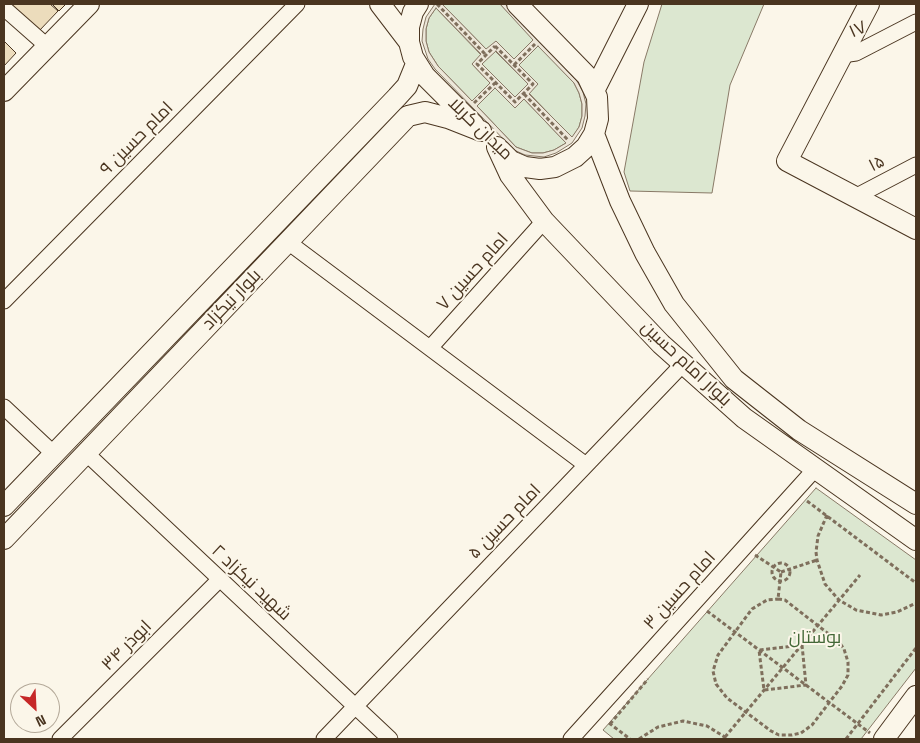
<!DOCTYPE html>
<html>
<head>
<meta charset="utf-8">
<style>
  body { margin:0 }
  #map { position:relative; width:920px; height:743px; overflow:hidden; background:#fbf6e9; font-family:"Space Grotesk",sans-serif }
  canvas { display:block }
  .frame { position:absolute; inset:0; border:5px solid #4a3520; pointer-events:none }
  .north { position:absolute; left:10px; top:683px; width:50px; height:50px; box-sizing:border-box; background:#fbf6e9; border:1px solid #b4a999; border-radius:50%; rotate:155deg; font-size:14px; font-weight:700; line-height:20px; text-align:center; color:#4a3520 }
  .north::after { content:''; display:block; margin:auto; width:18px; height:22px; background:#c62828; clip-path:polygon(50% 0,100% 100%,50% 72%,0 100%) }
</style>
</head>
<body>
<div id="map">
<canvas width="920" height="743"></canvas>
<div class="frame"></div>
<div class="north">N</div>
</div>
<script>
const ctx = document.querySelector('canvas').getContext('2d');
ctx.lineJoin = 'round';
function fillPath(path, color) {
  ctx.fillStyle = color;
  ctx.fill(path, 'evenodd');
}
function poly(rows) {
  const path = new Path2D();
  for (const r of rows) {
    if (r.length === 3) {
      path.moveTo(r[0] + r[2], r[1]);
      path.arc(r[0], r[1], r[2], 0, 2 * Math.PI);
      continue;
    }
    path.moveTo(r[0], r[1]);
    for (let i = 2; i < r.length; i += 2) path.lineTo(r[i], r[i + 1]);
  }
  return path;
}
function trace(path, color, width, dash) {
  ctx.strokeStyle = color;
  ctx.lineWidth = width;
  ctx.lineCap = dash ? 'butt' : 'round';
  ctx.setLineDash(dash || []);
  ctx.stroke(path);
}
function drawText(font, color, halo, rows, align = 'center') {
  ctx.font = font + ' "Space Grotesk",Cairo,sans-serif';
  ctx.lineWidth = 4;
  ctx.setLineDash([]);
  ctx.textBaseline = 'middle';
  ctx.strokeStyle = halo;
  ctx.fillStyle = color;
  for (const [text, x, y, turn = 0] of rows) {
    ctx.save();
    ctx.translate(x, y);
    ctx.rotate((+turn || 0) * Math.PI / 180);
    ctx.textAlign = isNaN(turn) ? turn : align;
    if (halo) ctx.strokeText(text, 0, 0);
    ctx.fillText(text, 0, 0);
    ctx.restore();
  }
}
const green = poly([
  [442,4,500,4,534,40,514,59,496,41,487,50,442,4],
  [662,4,764,4,730,85,712,193,630,191,624,172,644,62,662,4],
  [436,8,481,55,472,64,490,83,472,101,438,66,429,52,426,41,426,29,429,18,436,8],
  [538,45,574,83,579,93,582,104,582,116,579,127,572,138,529,93,538,84,519,65,538,45],
  [495,51,528,84,515,97,482,64,495,51],
  [495,88,514,107,524,99,566,143,554,150,543,153,532,153,516,147,477,106,495,88],
  [816,488,916,560,916,668,861,739,614,739,603,730,816,488]
]);
const parking = poly([
  [435,4,442,4,486,49,496,41,514,59,533,40,500,4,505,4,577,81,583,92,586,104,585,116,582,128,572,143,556,153,544,157,525,155,514,150,435,69,428,59,422,41,423,29,426,17,435,4],
  [436,8,481,54,472,64,490,83,472,101,438,66,429,52,426,41,426,29,429,18,436,8],
  [538,46,574,83,579,93,582,104,582,116,579,127,572,137,529,94,538,84,519,65,538,46],
  [496,51,528,84,515,97,482,64,496,51],
  [495,88,515,108,524,99,566,143,554,150,543,153,532,153,516,147,477,106,495,88]
]);
const building = poly([
  [14,4,50,4,58,11,39,31,12,5,14,4],
  [52,4,66,4,59,11,52,4],
  [4,41,16,53,4,66,4,41]
]);
const path = poly([
  [437,4,486,55],
  [495,46,533,84,515,102,477,64,495,46],
  [514,65,535,44],
  [524,94,568,140],
  [474,103,495,83],
  [807,501,916,583],
  [827,515,818,536,816,552,817,560,825,584,839,600,856,610,881,615,897,612,916,603],
  [755,555,781,572,778,599],
  [781,572,9],
  [781,572,817,560],
  [778,599,785,600,839,642,844,649,848,662,848,675,842,686,812,725,801,733,792,735,779,735,771,731,727,698,716,684,713,671,718,655,752,609,767,600,778,599],
  [707,611,870,733],
  [802,645,806,685,764,690,759,650,802,645],
  [609,723,630,739],
  [610,724,648,679],
  [725,737,860,575],
  [639,739,658,727,683,721,707,726,728,739],
  [846,739,916,648]
]);
const street = poly([
  [4,8,47,46],
  [842,55,856,53,916,22],
  [855,197,916,165],
  [288,242,586,465],
  [4,301,297,4],
  [430,348,544,221],
  [4,407,54,454],
  [86,453,390,739],
  [60,739,220,579],
  [324,739,683,364],
  [571,739,816,468]
]);
const secondary = poly([
  [380,4,409,42],
  [418,4,413,12,409,27,409,42,413,57,425,76,474,125],
  [869,4,787,161,916,229],
  [595,89,638,4],
  [4,91,89,4],
  [594,134,620,201,645,253,674,304,734,379,799,430,916,504],
  [497,147,510,175,544,221,661,344,744,418,916,540],
  [500,150,511,161,525,167,540,169,555,167,575,157,586,147,594,134,598,119,597,97,587,76,517,4],
  [4,506,397,97,407,86,416,64],
  [4,539,408,116,425,112,448,118,481,131],
  [884,739,916,696]
]);
const streetNames = [
  ["۱۷",858,30,-24],
  ["میدان کربلا",480,129,44],
  ["امام حسین ۹",137,139,-45],
  ["۱۵",877,164,-27],
  ["امام حسین ۷",473,272,-48],
  ["بلوار نیکزاد",232,300,-46],
  ["بلوار امام حسین",686,364,43],
  ["امام حسین ۵",505,522,-46],
  ["شهید نیکزاد ۲",251,583,43],
  ["امام حسین ۳",680,591,-48],
  ["ابوذر ۳۴",127,646,-45]
];
const parkNames = [
  ["بوستان",815,638]
];
fillPath(green, '#dce7d0');
trace(green, '#887966', 1);
fillPath(parking, '#ede7d9');
trace(parking, '#887966', 1);
fillPath(building, '#ecdcbc');
trace(building, '#4a3520', 1);
trace(street, '#4a3520', 17);
trace(secondary, '#4a3520', 22);
trace(path, '#7f6f5c', 3, [4, 2.5]);
trace(street, '#fbf6e9', 15);
trace(secondary, '#fbf6e9', 20);
drawText('18px', '#4a3520', '#fbf6e9', streetNames);
drawText('18px', '#436837', '#fbf6e9', parkNames);
</script>
</body>
</html>
